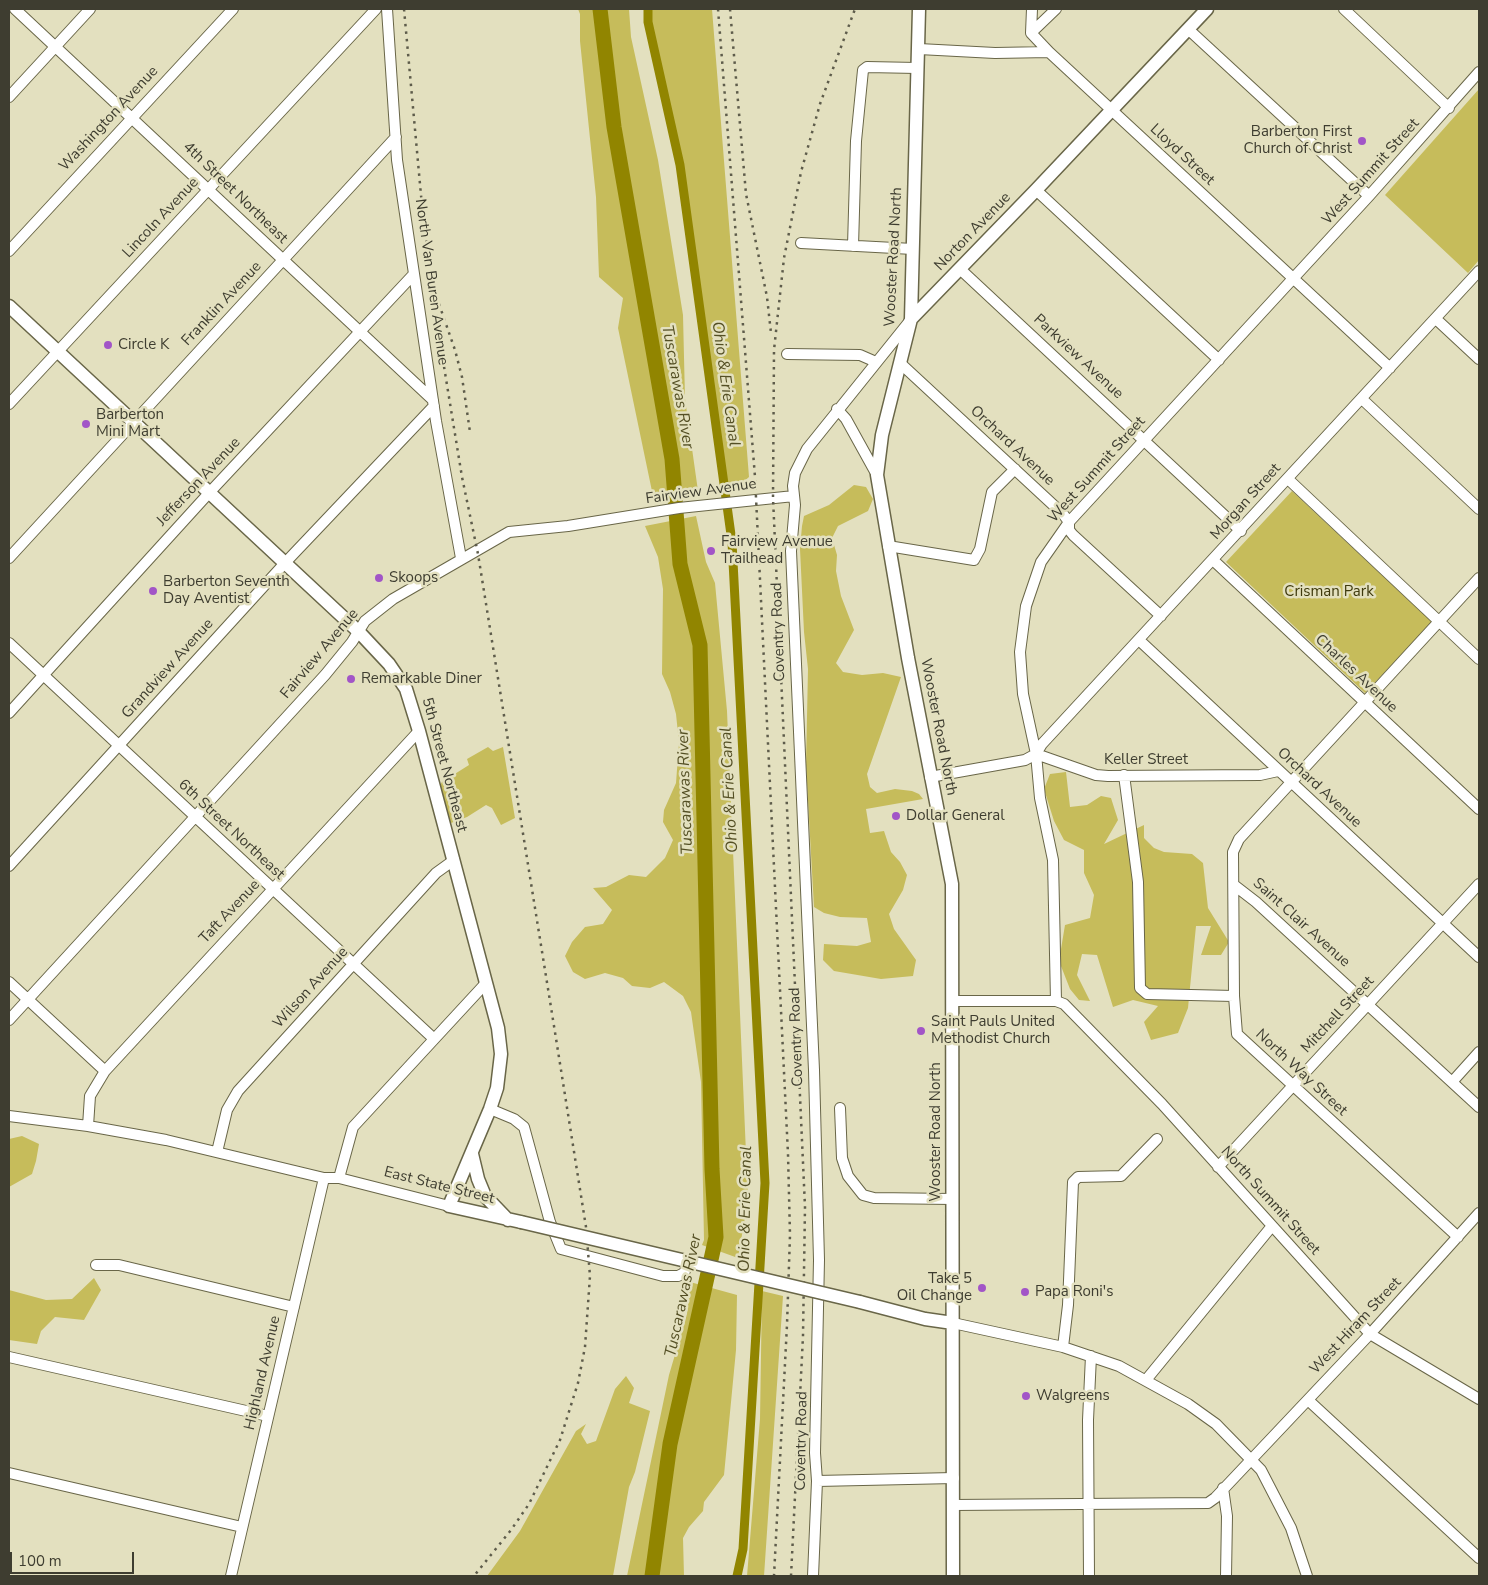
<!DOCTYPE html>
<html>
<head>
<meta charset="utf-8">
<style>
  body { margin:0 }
  #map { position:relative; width:1488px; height:1585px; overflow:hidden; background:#e3e0bf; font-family:"Nunito Sans",sans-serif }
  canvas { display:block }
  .frame { position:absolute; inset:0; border:10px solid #3e3d30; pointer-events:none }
  .scale { position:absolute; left:10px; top:1552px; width:124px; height:22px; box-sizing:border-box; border:2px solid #3e3d30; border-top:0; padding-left:6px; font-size:15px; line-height:18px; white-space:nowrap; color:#3e3d30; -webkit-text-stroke:4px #e3e0bf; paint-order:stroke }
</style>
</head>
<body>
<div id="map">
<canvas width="1488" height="1585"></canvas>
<div class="frame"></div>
<div class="scale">100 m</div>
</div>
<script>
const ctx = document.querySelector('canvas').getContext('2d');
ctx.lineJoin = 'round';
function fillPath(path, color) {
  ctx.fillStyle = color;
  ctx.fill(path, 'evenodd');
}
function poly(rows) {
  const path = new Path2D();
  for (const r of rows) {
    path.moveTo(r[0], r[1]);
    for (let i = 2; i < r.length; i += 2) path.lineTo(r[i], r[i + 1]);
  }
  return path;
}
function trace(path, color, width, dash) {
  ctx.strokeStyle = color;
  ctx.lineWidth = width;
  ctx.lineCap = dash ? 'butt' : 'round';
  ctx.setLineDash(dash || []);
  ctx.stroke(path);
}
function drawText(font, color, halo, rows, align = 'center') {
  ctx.font = font + ' "Nunito Sans",sans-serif';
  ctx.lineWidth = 5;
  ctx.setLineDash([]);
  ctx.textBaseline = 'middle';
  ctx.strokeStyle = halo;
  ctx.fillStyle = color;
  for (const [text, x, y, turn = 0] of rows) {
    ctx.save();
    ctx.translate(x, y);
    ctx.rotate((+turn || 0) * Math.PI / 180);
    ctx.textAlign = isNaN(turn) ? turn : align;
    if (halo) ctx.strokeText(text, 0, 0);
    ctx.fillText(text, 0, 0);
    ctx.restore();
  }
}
const green = poly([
  [578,9,629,9,631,37,658,160,683,315,685,399,698,491,653,496,618,328,623,298,599,277,596,197,580,41,580,14],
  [649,9,712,9,749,477,734,490,724,488,680,165,648,22],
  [1479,89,1479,260,1468,273,1385,195],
  [854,485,866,487,873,499,868,511,838,526,832,538,837,555,836,571,841,596,854,630,836,663,843,672,862,675,883,673,901,677,867,774,870,787,877,793,895,789,912,791,919,794,923,799,866,809,870,833,884,831,891,852,900,862,907,875,903,890,889,914,894,929,916,960,913,976,881,979,834,971,823,960,824,944,857,946,871,942,867,918,840,917,824,913,814,907,806,765,808,669,804,632,800,549,802,526,804,516,829,505],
  [1292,491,1432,622,1365,693,1226,562],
  [696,516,706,562,715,583,727,711,748,1200,738,1258,702,1245,704,1240,701,1082,691,1012,683,996,664,982,650,988,632,986,623,978,605,973,585,979,573,972,565,956,572,942,585,927,603,924,612,910,593,888,606,887,629,875,646,877,665,858,673,840,663,822,664,810,676,783,679,743,676,714,670,692,662,674,663,589,658,557,645,526],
  [488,747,493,751,503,747,515,818,501,825,492,808,486,805,467,817,451,823,447,817,439,787,442,782,469,765,467,759],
  [1066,772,1070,807,1087,805,1101,796,1111,798,1118,820,1104,844,1144,825,1144,838,1154,848,1164,852,1192,854,1203,863,1208,908,1229,942,1221,955,1201,955,1211,926,1196,926,1188,1008,1178,1033,1151,1040,1144,1022,1158,1006,1133,1000,1113,1007,1097,955,1082,954,1077,975,1090,1001,1079,1000,1070,989,1059,961,1065,925,1090,918,1094,895,1084,873,1084,850,1064,840,1054,821,1044,789,1050,774],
  [22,1136,39,1144,36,1161,32,1174,9,1187,9,1139],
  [94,1278,101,1290,84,1320,55,1317,41,1331,37,1344,9,1340,9,1290,46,1300,72,1299],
  [690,1282,737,1295,736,1350,724,1475,704,1502,703,1511,689,1527,683,1538,684,1576,627,1576,669,1375,687,1314],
  [762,1291,783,1296,764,1576,747,1576,760,1419],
  [626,1376,634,1388,629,1403,650,1411,635,1472,629,1487,613,1576,487,1576,520,1531,576,1431,586,1424,581,1434,587,1444,596,1441,615,1389]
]);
const canal = poly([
  [648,9,648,22,680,165,732,542,765,1183,743,1549,737,1576]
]);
const river = poly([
  [600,9,614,127,672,459,680,564,700,645,712,1169,716,1237,670,1444,652,1576]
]);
const minor = poly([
  [15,9,433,400],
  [387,9,397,160,436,421,461,558],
  [1344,9,1449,108],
  [1188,29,1369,196],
  [1031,33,1056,9],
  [1031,33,1049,52],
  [1031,33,1032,9],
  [919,49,995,53,1049,52,1390,368],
  [9,97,90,9],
  [1036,190,1219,360],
  [801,243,913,249],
  [853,246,856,141,863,70,867,67,917,68],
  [9,251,233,9],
  [960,269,1241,531],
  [1436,319,1479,359],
  [787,354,860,355,876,362],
  [900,363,1063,514,1069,522,1069,530,1073,535,1161,616],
  [1362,399,1479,509],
  [9,404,376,9],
  [837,409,846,419,877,475],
  [1288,479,1479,659],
  [888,546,974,560,980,549,992,492,1015,469],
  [9,558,396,137],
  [1213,560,1479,809],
  [1139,640,1479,957],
  [9,643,433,1038],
  [9,713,209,493,413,275],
  [1036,754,1096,775,1108,776,1260,775,1278,771],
  [1124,775,1138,882,1140,988,1147,994,1234,996],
  [930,777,1025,760,1036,754,1042,744,1479,271],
  [9,866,284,564,434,406],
  [1234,885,1256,902,1479,1107],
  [9,982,105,1071],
  [952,1001,1056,1001,1064,1004,1162,1104,1370,1334,1479,1399],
  [1056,1001,1053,860,1040,798,1036,754,1023,694,1020,652,1026,606,1041,562,1069,522,1369,196,1479,72],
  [9,1020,325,675,352,642,365,621,393,599,509,532,568,526,679,508,794,496],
  [1452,1082,1479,1052],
  [840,1108,842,1158,848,1176,863,1195,874,1198,953,1199],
  [490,1109,514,1119,524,1127,550,1222,561,1249,663,1276,678,1276,684,1273,691,1258],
  [9,1116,88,1126,166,1140,324,1178,339,1178,449,1206],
  [88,1126,90,1096,105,1071,419,731],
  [217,1152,227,1110,238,1091,436,873,454,860],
  [1218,1167,1479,884],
  [339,1178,353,1127,486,983],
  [1458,1237,1237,1034,1234,996,1233,852,1239,839,1479,578],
  [96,1265,119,1265,294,1307],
  [953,1323,1063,1347,1119,1366,1188,1404,1216,1424,1261,1470,1291,1528,1307,1576],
  [1063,1347,1068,1305,1073,1182,1078,1177,1121,1176,1157,1139],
  [9,1357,268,1416],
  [1146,1380,1272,1226],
  [1308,1400,1479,1558],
  [9,1473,242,1527],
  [817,1481,954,1478],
  [1223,1488,1227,1516,1226,1576],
  [953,1505,1208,1503,1215,1498,1370,1334,1479,1213],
  [231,1576,324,1178],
  [813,1576,817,1481,815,1453,819,1260,814,1070,791,551,795,505,793,486,795,473,807,449,909,322],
  [1089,1576,1088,1420,1091,1356]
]);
const major = poly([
  [919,9,911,319,882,435,877,475,908,658,952,884,953,1576],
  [9,306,359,632,389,664,406,689,419,731,498,1028,501,1054,497,1088,490,1109,449,1206,521,1222],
  [911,319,1036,190,1207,9],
  [472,1154,478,1179,485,1196,508,1220],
  [860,1302,925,1319,953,1323]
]);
const rail = poly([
  [404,9,422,206,440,342,462,477,478,554,554,1026,586,1227,590,1276,585,1347,578,1383,560,1440,529,1504,511,1530,474,1576],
  [718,9,755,477,788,1154,790,1235,787,1325,774,1576],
  [730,9,746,194,767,297,771,333],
  [439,304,455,350,462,377,470,432],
  [791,1576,803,1336,805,1207,773,498,774,350,784,258,801,172,820,104,855,9]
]);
const majorBridge = poly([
  [521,1222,860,1302]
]);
const markers = [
  [1362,141,5,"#a255c7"],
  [108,345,5,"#a255c7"],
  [86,424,5,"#a255c7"],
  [711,551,5,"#a255c7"],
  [379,578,5,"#a255c7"],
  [153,591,5,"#a255c7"],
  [351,679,5,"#a255c7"],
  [896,816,5,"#a255c7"],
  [921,1031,5,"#a255c7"],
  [982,1288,5,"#a255c7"],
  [1025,1292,5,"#a255c7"],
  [1026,1396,5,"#a255c7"]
];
const streetNames = [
  ["Washington Avenue",109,119,-47],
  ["Lloyd Street",1182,155,43],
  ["West Summit Street",1371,172,-48],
  ["4th Street Northeast",235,193,44],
  ["Lincoln Avenue",161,218,-47],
  ["Norton Avenue",973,232,-46],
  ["Wooster Road North",894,257,-87],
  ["North Van Buren Avenue",431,282,82],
  ["Franklin Avenue",222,304,-47],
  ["Parkview Avenue",1078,357,43],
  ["Orchard Avenue",1012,446,43],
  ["West Summit Street",1097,470,-48],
  ["Jefferson Avenue",199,482,-47],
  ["Fairview Avenue",701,492,-8],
  ["Morgan Street",1246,502,-48],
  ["Coventry Road",779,632,-92],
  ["Fairview Avenue",320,654,-50],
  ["Grandview Avenue",168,669,-48],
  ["Charles Avenue",1356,674,43],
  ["Wooster Road North",938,727,79],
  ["Keller Street",1146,760],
  ["5th Street Northeast",444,765,75],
  ["Orchard Avenue",1319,788,43],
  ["6th Street Northeast",231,830,43],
  ["Taft Avenue",230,912,-47],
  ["Saint Clair Avenue",1301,923,42],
  ["Wilson Avenue",311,988,-48],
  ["Mitchell Street",1338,1015,-47],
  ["Coventry Road",797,1037,-92],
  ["North Way Street",1301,1073,43],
  ["Wooster Road North",936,1132,-90],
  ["East State Street",439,1186,14],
  ["North Summit Street",1270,1201,48],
  ["West Hiram Street",1356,1326,-47],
  ["Highland Avenue",263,1373,-77],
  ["Coventry Road",802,1441,-89]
];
const poiNames = [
  ["Barberton First",1352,132,"right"],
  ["Church of Christ",1352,149,"right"],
  ["Circle K",118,345],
  ["Barberton",96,415],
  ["Mini Mart",96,432],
  ["Fairview Avenue",721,542],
  ["Trailhead",721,559],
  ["Skoops",389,578],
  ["Barberton Seventh",163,582],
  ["Day Aventist",163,599],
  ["Remarkable Diner",361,679],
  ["Dollar General",906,816],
  ["Saint Pauls United",931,1022],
  ["Methodist Church",931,1039],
  ["Take 5",972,1279,"right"],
  ["Oil Change",972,1296,"right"],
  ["Papa Roni's",1035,1292],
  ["Walgreens",1036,1396]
];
const parkNames = [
  ["Crisman Park",1329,592]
];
const waterNames = [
  ["Ohio & Erie Canal",725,384,82],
  ["Tuscarawas River",677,387,80],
  ["Ohio & Erie Canal",730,790,-93],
  ["Tuscarawas River",686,792,-92],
  ["Ohio & Erie Canal",746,1209,-89],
  ["Tuscarawas River",684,1296,-78]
];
fillPath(green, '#c6bc5b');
trace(canal, '#918500', 9);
trace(river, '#918500', 15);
trace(minor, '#696648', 12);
trace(major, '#696648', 15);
trace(minor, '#fff', 10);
trace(major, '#fff', 12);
trace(rail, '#5e5c4b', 2.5, [2.5, 5]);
trace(majorBridge, '#696648', 15, []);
trace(majorBridge, '#fff', 12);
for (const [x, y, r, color] of markers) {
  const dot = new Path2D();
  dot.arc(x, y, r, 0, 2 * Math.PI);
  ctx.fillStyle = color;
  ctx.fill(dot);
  trace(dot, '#e3e0bf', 2);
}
drawText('15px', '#3e3d30', '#e3e0bf', streetNames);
drawText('15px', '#3e3d30', '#e3e0bf', poiNames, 'left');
drawText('15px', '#3f3a0d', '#e3e0bf', parkNames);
drawText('italic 16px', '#544f24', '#e3e0bf', waterNames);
</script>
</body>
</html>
